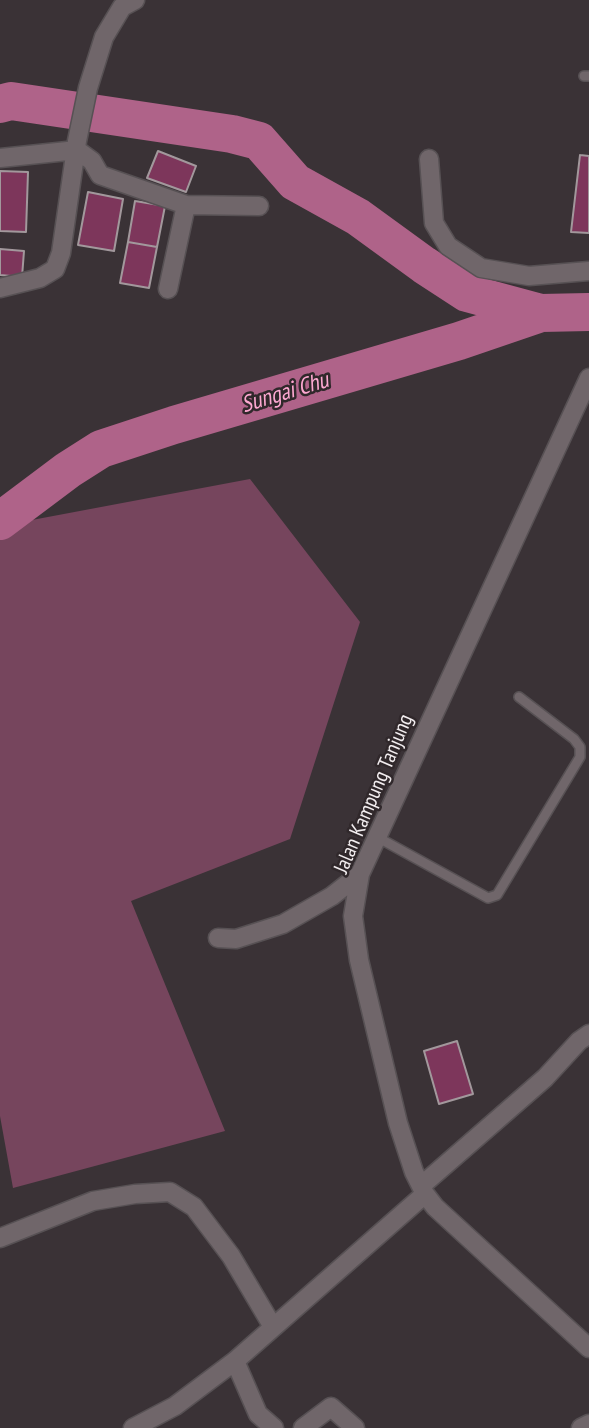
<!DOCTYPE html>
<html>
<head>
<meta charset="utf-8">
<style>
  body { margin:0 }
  canvas { display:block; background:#3a3236 }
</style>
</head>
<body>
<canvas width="589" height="1428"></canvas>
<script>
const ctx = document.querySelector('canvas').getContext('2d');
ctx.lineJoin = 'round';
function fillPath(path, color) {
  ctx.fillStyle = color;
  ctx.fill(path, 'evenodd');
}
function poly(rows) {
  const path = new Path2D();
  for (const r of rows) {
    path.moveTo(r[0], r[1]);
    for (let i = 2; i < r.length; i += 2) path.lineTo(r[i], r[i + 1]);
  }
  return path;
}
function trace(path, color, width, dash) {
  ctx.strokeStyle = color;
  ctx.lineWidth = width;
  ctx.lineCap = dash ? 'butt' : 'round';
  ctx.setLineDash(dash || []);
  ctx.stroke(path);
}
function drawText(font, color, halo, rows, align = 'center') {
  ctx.font = font + ' "PT Sans Narrow",sans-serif';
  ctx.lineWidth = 5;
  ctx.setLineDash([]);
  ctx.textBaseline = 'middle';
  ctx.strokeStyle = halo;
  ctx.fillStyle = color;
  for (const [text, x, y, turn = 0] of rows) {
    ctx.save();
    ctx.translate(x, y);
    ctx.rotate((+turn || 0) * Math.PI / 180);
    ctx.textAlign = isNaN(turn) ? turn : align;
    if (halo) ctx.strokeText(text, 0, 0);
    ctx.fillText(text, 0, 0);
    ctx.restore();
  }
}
const green = poly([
  [250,479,360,622,290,839,131,901,225,1131,13,1188,0,1116,0,526]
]);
const river = poly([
  [0,104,11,101,232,134,259,141,295,182,358,217,424,265,467,293,541,313],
  [0,521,68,470,101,449,174,425,459,341,541,313,589,312]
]);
const building = poly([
  [158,151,196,166,186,192,147,178,158,151],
  [580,155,589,156,589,233,571,232,580,155],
  [0,171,28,172,26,232,0,231,0,171],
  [88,192,123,199,114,251,78,245,88,192],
  [135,201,165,206,157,247,128,242,135,201],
  [128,242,157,247,149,288,120,283,128,242],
  [0,249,24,251,22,277,0,275,0,249],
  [457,1041,473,1094,439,1104,424,1051,457,1041]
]);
const lane = poly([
  [584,76,589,76],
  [377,837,488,898,497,895,580,757,580,747,574,739,519,697]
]);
const street = poly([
  [0,158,77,150,92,161,100,175,186,205,259,206],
  [429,159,434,223,448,246,481,268,529,276,589,271],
  [0,288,40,278,55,269,61,253,77,141,88,88,104,37,122,7,135,0],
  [168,289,186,205],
  [589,378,360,874,353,916,359,960,398,1123,414,1172,425,1194,435,1207,589,1348],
  [218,938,236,939,283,924,332,896,360,874],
  [421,1186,545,1078,579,1041,589,1034],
  [0,1238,93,1201,135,1194,170,1192,194,1207,231,1256,273,1327],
  [235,1361,258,1414,274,1428],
  [133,1428,175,1406,235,1361,425,1194],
  [303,1428,331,1407,355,1428],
  [581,1428,589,1424]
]);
const streetNames = [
  ["Jalan Kampung Tanjung",374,794,-67]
];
const waterNames = [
  ["Sungai Chu",285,393,-17]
];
fillPath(green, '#76455d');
trace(river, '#af6389', 38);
fillPath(building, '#7d365b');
trace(building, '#a2989c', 2);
trace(lane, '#575154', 12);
trace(street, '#575154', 21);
trace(lane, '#70666a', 9);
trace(street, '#70666a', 18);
drawText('21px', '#f2edef', '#30282b', streetNames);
drawText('italic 23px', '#fda8d1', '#30282b', waterNames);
</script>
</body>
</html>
